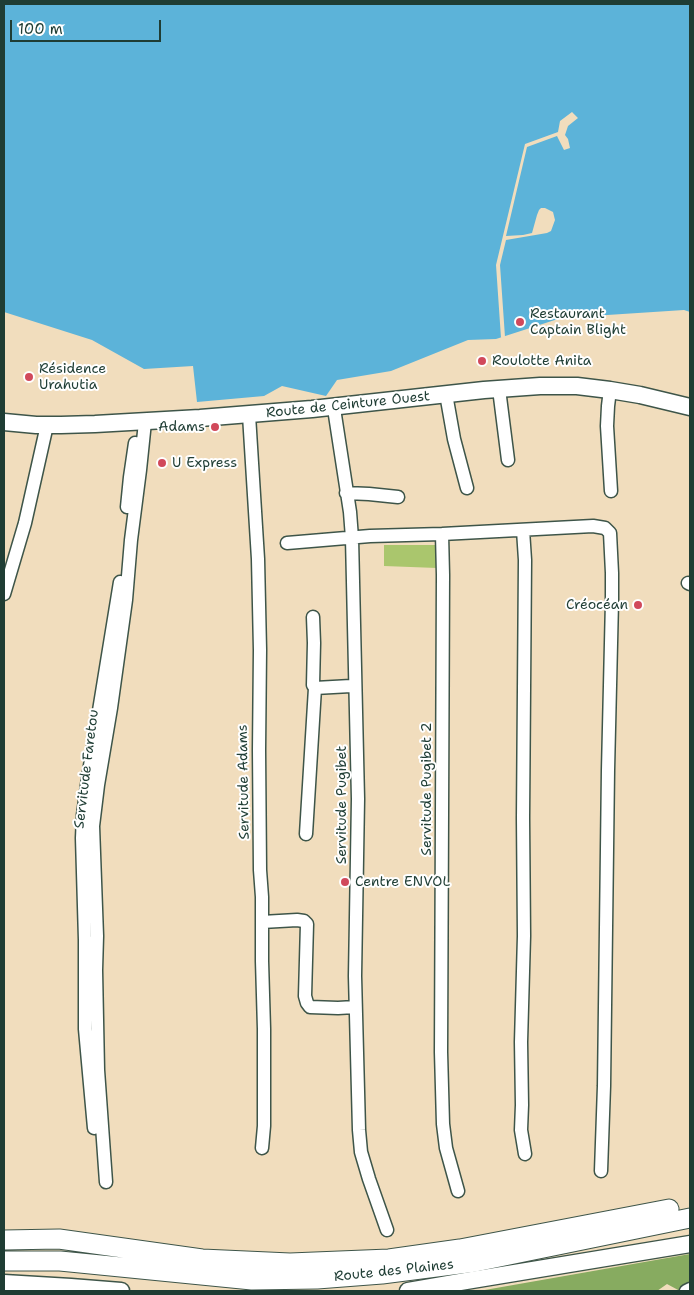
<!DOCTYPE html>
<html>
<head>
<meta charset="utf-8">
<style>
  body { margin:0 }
  #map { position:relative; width:694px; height:1295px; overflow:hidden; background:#f1ddbd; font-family:"Shantell Sans",sans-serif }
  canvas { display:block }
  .frame { position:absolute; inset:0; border:5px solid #1f3d34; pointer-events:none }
  .scale { position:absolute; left:10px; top:20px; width:151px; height:22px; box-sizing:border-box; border:2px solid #1f3d34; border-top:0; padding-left:6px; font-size:15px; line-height:18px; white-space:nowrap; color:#1f3d34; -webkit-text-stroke:4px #fff; paint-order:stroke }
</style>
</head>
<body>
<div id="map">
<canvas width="694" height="1295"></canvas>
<div class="frame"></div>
<div class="scale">100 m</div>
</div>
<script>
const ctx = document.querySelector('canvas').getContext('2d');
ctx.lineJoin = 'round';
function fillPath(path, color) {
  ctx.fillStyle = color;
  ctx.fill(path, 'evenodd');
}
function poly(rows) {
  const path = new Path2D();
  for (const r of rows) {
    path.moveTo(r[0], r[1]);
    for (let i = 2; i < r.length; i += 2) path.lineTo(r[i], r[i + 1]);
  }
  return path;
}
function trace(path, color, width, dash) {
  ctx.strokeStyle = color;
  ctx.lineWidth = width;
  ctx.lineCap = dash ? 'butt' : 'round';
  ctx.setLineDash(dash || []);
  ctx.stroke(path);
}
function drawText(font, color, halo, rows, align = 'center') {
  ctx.font = font + ' "Shantell Sans",sans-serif';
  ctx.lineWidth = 4;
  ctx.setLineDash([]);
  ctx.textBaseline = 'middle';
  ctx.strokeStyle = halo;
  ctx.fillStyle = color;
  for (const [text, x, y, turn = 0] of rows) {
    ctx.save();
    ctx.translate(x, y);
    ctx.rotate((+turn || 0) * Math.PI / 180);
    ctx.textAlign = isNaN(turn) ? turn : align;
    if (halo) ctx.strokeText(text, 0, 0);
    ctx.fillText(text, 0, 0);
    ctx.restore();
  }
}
const green = poly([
  [384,545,438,545,437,568,384,566]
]);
const forest = poly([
  [690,1254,690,1291,680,1291,667,1284,657,1291,479,1291]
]);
const water = poly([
  [4,4,690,4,690,312,684,310,561,318,496,339,468,340,391,371,337,380,326,396,282,386,264,396,197,402,193,366,144,369,92,340,4,312]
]);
const pier = poly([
  [572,112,578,118,568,126,565,135,568,139,570,148,564,150,557,136,527,147,506,236,523,235,532,233,537,215,539,210,541,208,545,208,553,212,555,220,551,231,547,233,506,240,500,265,505,337,501,338,496,265,525,144,558,132,560,121]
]);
const minor = poly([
  [499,389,508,460],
  [610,390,608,406,607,426,611,491],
  [446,394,454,439,467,488],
  [335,407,335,415,350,512,352,538,358,799,355,976,359,1130,361,1152,369,1179,387,1230],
  [249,415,258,559,260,650,259,750,260,870,262,897,262,961,264,1029,264,1126,262,1148],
  [346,493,369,494,398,497],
  [127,507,130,477,135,443],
  [523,530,525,560,523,818,524,936,521,1042,522,1105,521,1130,525,1154],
  [442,534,443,575,441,1052,443,1124,446,1148,458,1191],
  [287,543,370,536,442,534,593,526,605,528,610,533,612,573,612,601,608,770,604,1086,601,1171],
  [688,583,690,584],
  [4,594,25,523,47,425],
  [313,617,314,643,313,685,315,688,351,686,355,688],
  [306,834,315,688],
  [262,922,297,920,304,921,307,924,305,996,307,1003,310,1007,338,1008,355,1007],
  [94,1128,85,1029,85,940,82,838,83,815,88,778,120,582],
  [106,1182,98,1070,96,970,97,936,93,826,98,785,111,708,126,600,131,540,140,470,145,422],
  [686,1291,690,1289]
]);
const major = poly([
  [4,422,36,425,61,425,95,424,200,418,312,409,484,390,540,386,577,386,610,390,640,395,690,407],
  [4,1283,71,1287,121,1291],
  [408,1291,466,1281,690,1244]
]);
const highway = poly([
  [4,1240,59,1239,202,1259,290,1263,389,1259,460,1249,669,1209],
  [4,1261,60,1261,252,1280,317,1279,382,1274,475,1262,690,1218]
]);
const markers = [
  [520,322,5,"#d1495b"],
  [482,361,5,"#d1495b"],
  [29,377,5,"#d1495b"],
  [215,427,5,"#d1495b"],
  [162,463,5,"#d1495b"],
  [638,605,5,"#d1495b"],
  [345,882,5,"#d1495b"]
];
const poiNames = [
  ["Restaurant",530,314],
  ["Captain Blight",530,330],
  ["Roulotte Anita",492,361],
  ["Résidence",39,369],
  ["Urahutia",39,385],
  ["Adams",205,427,"right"],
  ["U Express",172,463],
  ["Créocéan",628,605,"right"],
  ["Centre ENVOL",355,882]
];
const streetNames = [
  ["Route de Ceinture Ouest",348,405,-6],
  ["Servitude Faretou",87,769,-83],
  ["Servitude Adams",244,782,-91],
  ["Servitude Pugibet 2",427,789,-90],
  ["Servitude Pugibet",342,805,-90],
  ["Route des Plaines",394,1271,-6]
];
fillPath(green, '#aac66d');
fillPath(forest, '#87ab60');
fillPath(water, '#5cb3d9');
fillPath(pier, '#f1ddbd');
trace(minor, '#3e5549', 15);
trace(major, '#3e5549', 19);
trace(highway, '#3e5549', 21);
trace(minor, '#fff', 12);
trace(major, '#fff', 16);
trace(highway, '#fff', 19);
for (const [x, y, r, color] of markers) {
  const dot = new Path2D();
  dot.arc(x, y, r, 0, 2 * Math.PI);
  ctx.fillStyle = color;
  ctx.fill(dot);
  trace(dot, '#fff', 2);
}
drawText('14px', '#1f3d34', '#fff', poiNames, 'left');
drawText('14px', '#1f3d34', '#fff', streetNames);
</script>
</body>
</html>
